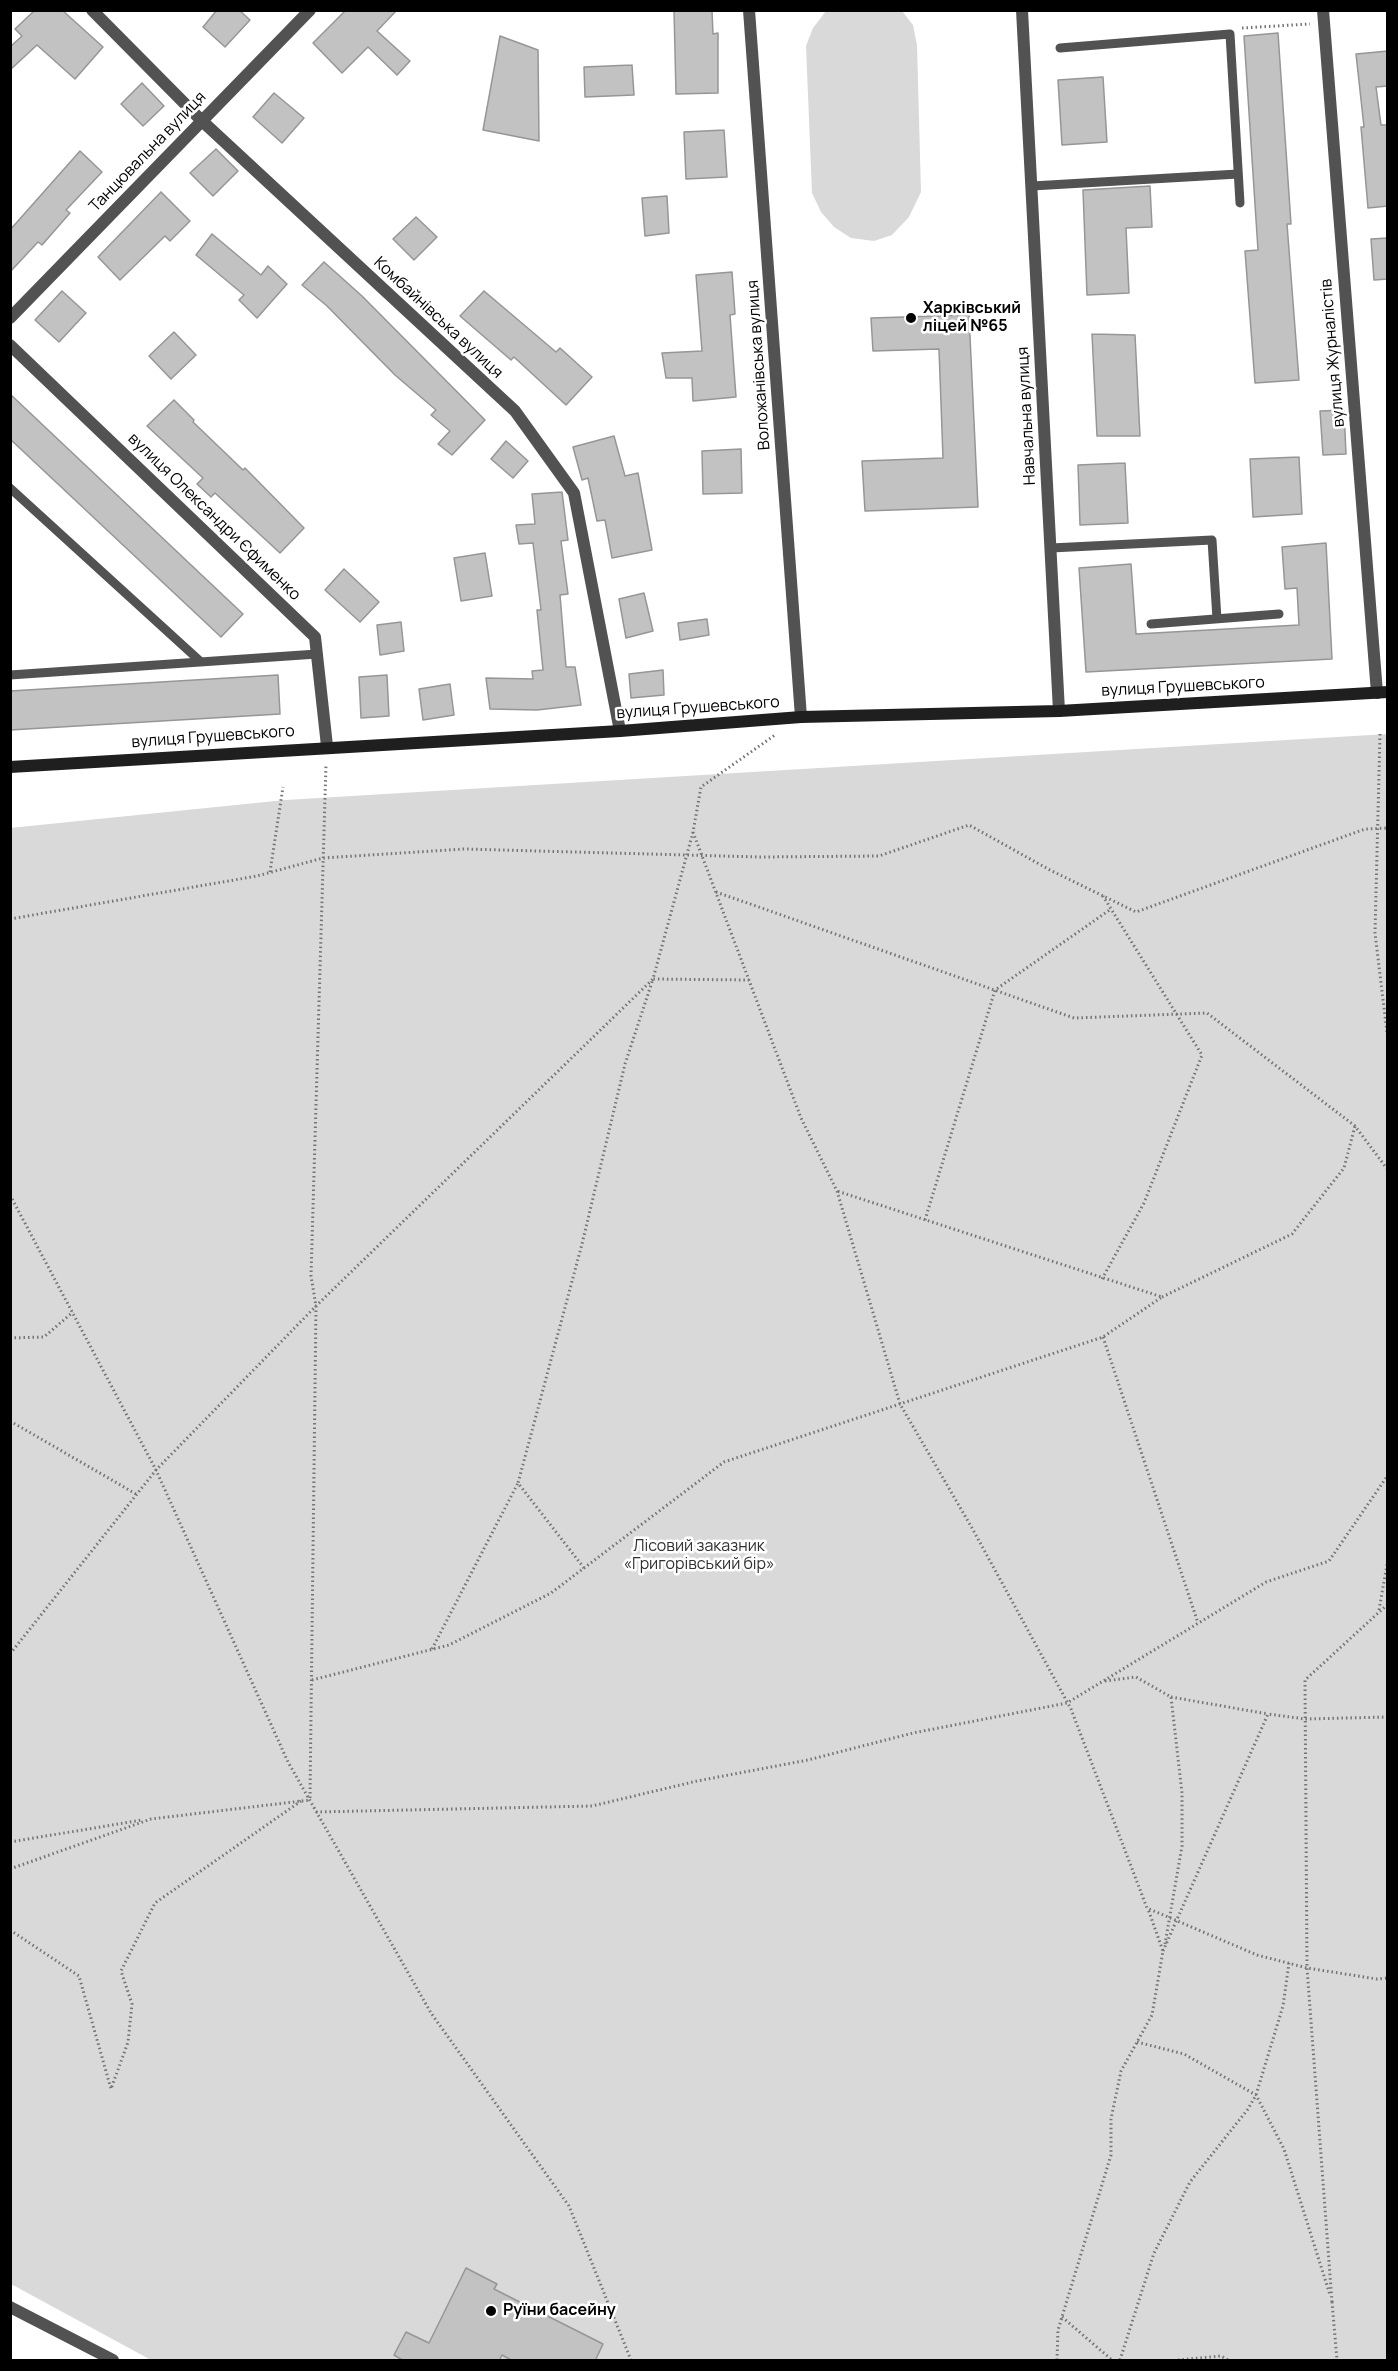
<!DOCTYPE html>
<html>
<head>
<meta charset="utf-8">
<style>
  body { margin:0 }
  #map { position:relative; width:1398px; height:2371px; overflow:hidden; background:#fff; font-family:Manrope,sans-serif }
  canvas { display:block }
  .frame { position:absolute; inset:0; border:12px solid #000; pointer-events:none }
</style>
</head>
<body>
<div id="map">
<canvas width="1398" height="2371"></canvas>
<div class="frame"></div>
</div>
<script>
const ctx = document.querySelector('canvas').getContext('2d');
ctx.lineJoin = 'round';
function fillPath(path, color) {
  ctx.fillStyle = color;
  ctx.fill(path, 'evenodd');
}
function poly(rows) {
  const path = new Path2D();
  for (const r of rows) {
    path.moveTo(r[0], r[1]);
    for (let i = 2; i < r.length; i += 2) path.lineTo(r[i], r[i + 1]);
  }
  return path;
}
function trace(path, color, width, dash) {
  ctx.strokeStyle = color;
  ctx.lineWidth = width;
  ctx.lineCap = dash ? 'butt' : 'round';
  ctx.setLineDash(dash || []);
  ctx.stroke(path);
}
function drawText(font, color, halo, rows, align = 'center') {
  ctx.font = font + ' Manrope,sans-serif';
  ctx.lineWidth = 5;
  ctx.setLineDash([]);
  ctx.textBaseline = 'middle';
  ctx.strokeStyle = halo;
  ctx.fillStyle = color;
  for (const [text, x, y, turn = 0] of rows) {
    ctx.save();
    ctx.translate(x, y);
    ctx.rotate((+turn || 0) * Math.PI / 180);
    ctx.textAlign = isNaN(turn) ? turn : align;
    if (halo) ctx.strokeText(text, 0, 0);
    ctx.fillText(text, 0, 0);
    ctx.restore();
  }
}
const green = poly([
  [826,11,902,11,913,25,917,45,921,192,909,217,892,235,874,241,851,238,834,227,821,212,812,193,806,46,813,28],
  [1387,734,1387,2360,151,2360,11,2284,10,828,285,800]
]);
const building = poly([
  [35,10,62,10,103,47,75,79,37,45,10,70,10,47,22,36,15,29,35,10],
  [217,10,239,10,250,20,225,47,203,27,217,10],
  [346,10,397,10,377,31,410,61,397,75,368,47,342,73,313,43,346,10],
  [674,10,712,10,713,34,718,33,718,93,676,94,674,10],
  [1278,33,1291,224,1287,224,1299,380,1255,383,1245,251,1258,250,1244,36,1278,33],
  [500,36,538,50,539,141,483,130,500,36],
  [1388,51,1388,86,1376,87,1381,125,1388,125,1388,206,1368,208,1361,127,1364,127,1356,54,1388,51],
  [632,65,634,95,585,97,584,67,632,65],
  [1103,77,1107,142,1062,145,1058,80,1103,77],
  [142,83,164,106,143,126,121,104,142,83],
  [274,93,304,118,282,143,253,117,274,93],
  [724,130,727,177,686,179,684,132,724,130],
  [216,149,238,171,213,196,190,173,216,149],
  [80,151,102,172,66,210,70,213,42,245,38,242,10,272,10,230,80,151],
  [1150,186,1152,227,1126,228,1129,293,1087,295,1083,190,1150,186],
  [161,192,190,221,170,241,165,236,120,280,98,257,161,192],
  [667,196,669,233,645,236,642,198,667,196],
  [416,217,437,237,414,260,393,239,416,217],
  [212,234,261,275,268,266,287,284,257,318,239,300,244,295,196,255,212,234],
  [1388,238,1388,279,1374,280,1371,239,1388,238],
  [324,262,362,296,485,420,452,455,438,444,450,431,431,415,436,410,395,375,327,306,302,285,324,262],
  [732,272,735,314,730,315,736,397,693,401,692,378,666,378,662,353,702,351,696,275,732,272],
  [62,291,86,313,59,342,35,320,62,291],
  [484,291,556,352,560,348,592,377,566,405,514,357,511,360,460,316,484,291],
  [969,315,978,507,865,511,862,461,943,458,939,349,873,351,871,318,969,315],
  [174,332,196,355,171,379,149,356,174,332],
  [1092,334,1135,335,1140,436,1097,436,1092,334],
  [10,394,243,614,221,637,10,439,10,394],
  [174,400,194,420,193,422,243,470,245,468,304,528,280,553,215,493,211,497,197,484,203,478,147,426,174,400],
  [1344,410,1346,454,1323,455,1320,411,1344,410],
  [614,436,625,476,638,473,652,550,612,558,605,520,597,521,588,478,582,480,573,447,614,436],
  [506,441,528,461,513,478,491,459,506,441],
  [741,449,742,493,703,494,702,451,741,449],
  [1299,457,1302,514,1253,517,1250,459,1299,457],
  [1125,463,1128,523,1080,525,1078,465,1125,463],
  [562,492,568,540,561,541,568,594,560,595,566,667,575,667,581,705,537,710,490,709,486,678,533,679,532,671,543,670,537,610,541,610,533,543,519,544,516,525,535,524,532,494,562,492],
  [1326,543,1332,659,1086,672,1079,568,1131,564,1136,634,1299,625,1297,588,1285,589,1282,547,1326,543],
  [485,553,492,596,461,601,454,558,485,553],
  [344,569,379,602,360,622,325,590,344,569],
  [644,593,653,631,626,638,619,599,644,593],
  [707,619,709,635,680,640,678,623,707,619],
  [401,622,404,651,380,655,377,625,401,622],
  [663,670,664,695,631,698,629,674,663,670],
  [278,675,280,714,10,730,10,691,278,675],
  [387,675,389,716,361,718,359,677,387,675],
  [450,684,454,715,423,720,419,689,450,684],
  [466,2268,497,2284,494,2289,603,2344,595,2361,513,2361,502,2355,499,2361,404,2361,394,2355,406,2332,429,2343,466,2268]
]);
const path = poly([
  [1242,28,1310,24],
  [1380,734,1375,933,1388,1041],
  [693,832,801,1118,837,1191,900,1404,972,1528,1071,1709,1147,1908,1257,1955,1307,1968,1377,1979,1388,1978],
  [270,872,283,787],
  [716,892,1074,1018,1207,1013,1355,1126,1388,1170],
  [10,919,257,876,323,858,464,849,760,857,879,856,969,825,1050,870,1136,912,1365,829,1388,828],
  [10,1195,156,1470,288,1762,431,2013,569,2206,631,2360],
  [925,1220,995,990,1111,909],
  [1102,1279,1144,1203,1202,1055,1103,896],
  [1162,1297,1292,1234,1344,1168,1355,1126],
  [1103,1337,1198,1623],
  [10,1338,44,1337,73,1312],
  [10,1421,136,1494],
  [584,1568,518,1483,582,1244,625,1064,653,979,749,980],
  [1379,1610,1388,1559],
  [432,1649,518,1483],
  [10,1654,156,1470,316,1306,653,979,693,832,701,787,775,735],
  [312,1680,449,1645,551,1593,724,1462,1103,1337,1162,1297,837,1191],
  [1105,1681,1136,1677,1171,1697,1182,1793,1182,1846,1165,1944],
  [1171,1697,1268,1714],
  [310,1798,316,1306,311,1276,326,764],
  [316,1812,592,1806,697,1781,808,1760,913,1733,1067,1703,1266,1582,1329,1561,1388,1475],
  [10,1842,142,1820],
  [10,1869,151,1819,310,1800],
  [10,1930,79,1976,111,2089,128,2042,132,2004,121,1971,155,1903,301,1801],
  [1163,1951,1268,1714,1305,1719,1388,1717],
  [1137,2042,1184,2054,1256,2095,1284,2149,1330,2295],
  [1332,2302,1307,1968,1305,1680,1388,1604],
  [1332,2302,1337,2360],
  [1062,2317,1112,2360],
  [1057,2360,1058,2330,1111,2155,1111,2119,1121,2071,1152,2015,1163,1951,1148,1909],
  [1120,2360,1154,2253,1190,2182,1248,2109,1256,2095,1283,2006,1289,1963],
  [1178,2360,1221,2356,1228,2360]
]);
const lane = poly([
  [1060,48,1230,34,1240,203],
  [1032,186,1238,174],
  [10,488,201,662],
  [1051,548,1212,540,1217,619],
  [1151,624,1279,614],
  [10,675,317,654]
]);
const street = poly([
  [92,10,201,120,515,411,574,493,620,731],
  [749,10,801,717],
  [1022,10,1059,711],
  [1323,10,1377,693],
  [10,318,310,10],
  [10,345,315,637,327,746],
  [10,2307,113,2360]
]);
const secondary = poly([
  [10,767,620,731,801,717,1059,711,1388,692]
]);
const markers = [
  [911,318,6,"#000"],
  [491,2311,6,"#000"]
];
const streetNames = [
  ["Танцювальна вулиця",148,152,-46],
  ["Комбайнівська вулиця",438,318,43],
  ["вулиця Журналістів",1333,353,-95],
  ["Воложанівська вулиця",759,365,-94],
  ["Навчальна вулиця",1027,416,-93],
  ["вулиця Олександри Єфименко",214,517,44],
  ["вулиця Грушевського",1183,687,-3],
  ["вулиця Грушевського",698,708,-4],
  ["вулиця Грушевського",213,737,-4]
];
const poiNames = [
  ["Харківський",923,309],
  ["ліцей №65",923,327],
  ["Руїни басейну",503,2311]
];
const parkNames = [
  ["Лісовий заказник",699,1547],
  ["«Григорівський бір»",699,1565]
];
fillPath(green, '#d9d9d9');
fillPath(building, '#c2c2c2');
trace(building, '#969696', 1.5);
trace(path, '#747474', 3, [1.5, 3]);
trace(lane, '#525252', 9);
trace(street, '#525252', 12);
trace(secondary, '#1f1f1f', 12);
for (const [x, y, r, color] of markers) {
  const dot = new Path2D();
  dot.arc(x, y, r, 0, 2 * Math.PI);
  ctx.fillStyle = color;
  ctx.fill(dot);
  trace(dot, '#fff', 2);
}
drawText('16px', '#000', '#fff', streetNames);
drawText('bold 16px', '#000', '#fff', poiNames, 'left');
drawText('16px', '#303030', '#fff', parkNames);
</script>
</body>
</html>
